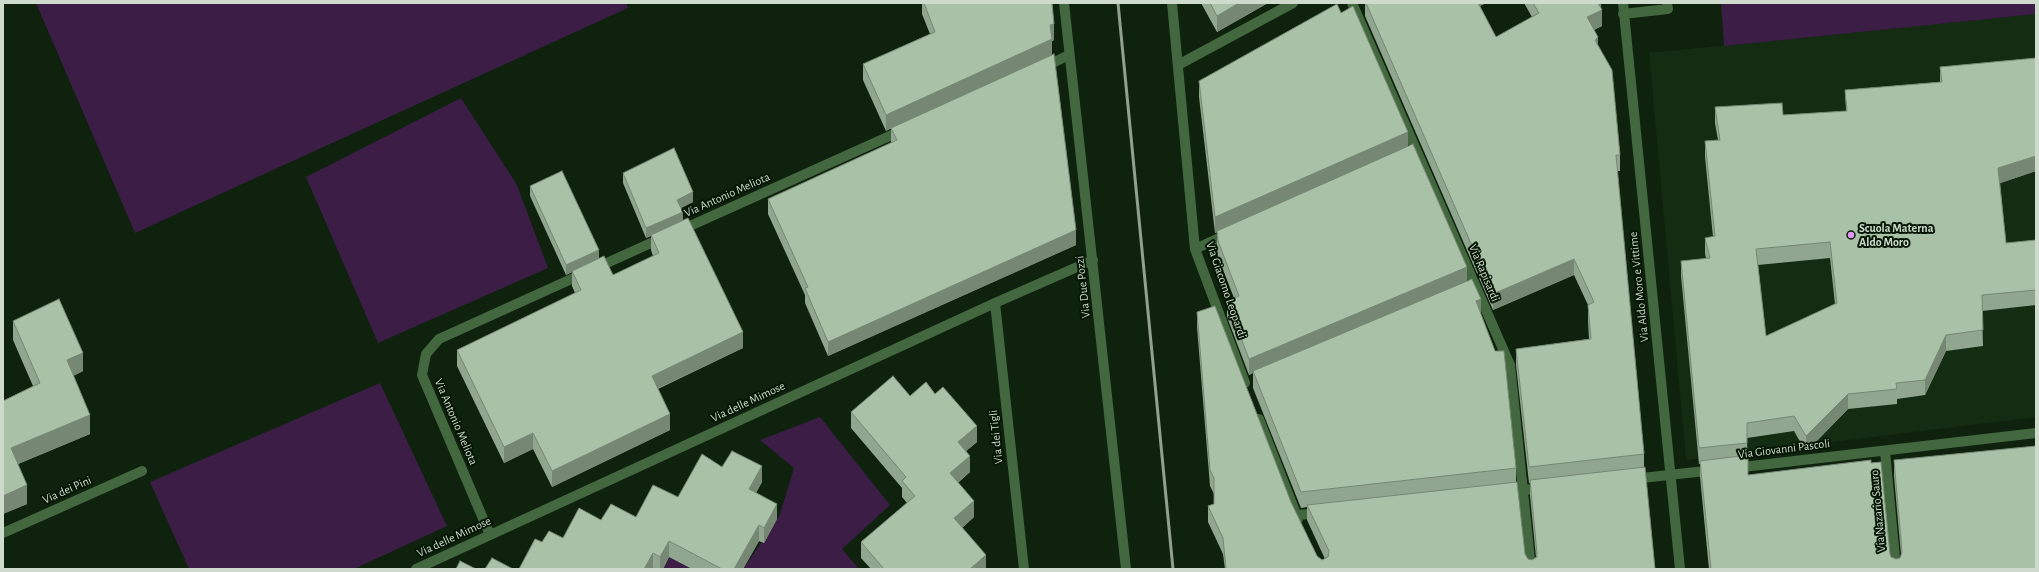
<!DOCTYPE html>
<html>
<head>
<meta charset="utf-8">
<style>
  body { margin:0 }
  #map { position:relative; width:2039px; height:572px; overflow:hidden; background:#0e220d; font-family:"Alegreya Sans",sans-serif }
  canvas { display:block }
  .frame { position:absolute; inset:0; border:4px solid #cddacc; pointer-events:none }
</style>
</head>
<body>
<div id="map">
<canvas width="2039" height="572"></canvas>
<div class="frame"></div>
</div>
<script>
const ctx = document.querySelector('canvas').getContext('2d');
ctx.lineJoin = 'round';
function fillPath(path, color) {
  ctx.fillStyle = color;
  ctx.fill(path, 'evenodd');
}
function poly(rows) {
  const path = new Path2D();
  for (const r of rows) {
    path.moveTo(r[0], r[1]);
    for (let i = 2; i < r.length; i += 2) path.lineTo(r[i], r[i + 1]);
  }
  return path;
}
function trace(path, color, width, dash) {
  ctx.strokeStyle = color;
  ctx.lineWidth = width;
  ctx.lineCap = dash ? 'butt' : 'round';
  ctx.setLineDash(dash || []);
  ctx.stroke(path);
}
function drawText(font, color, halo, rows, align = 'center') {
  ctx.font = font + ' "Alegreya Sans",sans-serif';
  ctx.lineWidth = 4;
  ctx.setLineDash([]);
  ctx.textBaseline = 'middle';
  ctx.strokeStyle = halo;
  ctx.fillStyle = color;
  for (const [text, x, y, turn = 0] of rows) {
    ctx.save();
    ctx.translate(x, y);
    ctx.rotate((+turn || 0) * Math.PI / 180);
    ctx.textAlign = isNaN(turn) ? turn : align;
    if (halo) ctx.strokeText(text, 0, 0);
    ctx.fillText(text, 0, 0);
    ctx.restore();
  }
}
const built = poly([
  [2036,14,2036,417,1686,460,1649,53]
]);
const green = poly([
  [36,3,626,3,628,8,135,233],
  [1721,3,2036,3,2036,14,1724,46],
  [461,98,517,185,548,268,378,343,306,177],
  [380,383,447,526,354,569,189,569,150,482],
  [820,417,890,505,842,549,859,569,743,569,779,517,794,468,760,440],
  [671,554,702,569,663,569]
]);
const minor = poly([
  [1064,3,1126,569],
  [1172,3,1195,249,1245,383],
  [1352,3,1510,365,1531,569],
  [1623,3,1680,569],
  [1623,14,1668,9,1667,3],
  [1178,65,1293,3],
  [1044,67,1069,55],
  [681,230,903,130],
  [1195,249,1228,234],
  [995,303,1024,569],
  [1259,419,1298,519],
  [1885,451,1896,569],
  [1734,468,2036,433],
  [1633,479,1714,470],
  [1505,492,1543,488],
  [1297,515,1321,513],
  [3,533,142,471],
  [490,535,422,375,426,354,439,339,662,238],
  [416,569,995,303,1093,260]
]);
const rail = poly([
  [1118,3,1173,569]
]);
const wall = poly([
  [922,3,1052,3,1054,40,1052,41,1052,55,1076,245,828,356,805,303,805,295,768,214,768,199,891,143,891,128,886,131,863,80,863,64,930,34,922,14],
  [1201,3,1268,3,1217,32],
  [1365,3,1486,3,1480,6,1496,37,1532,17,1524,3,1601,3,1602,26,1594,30,1598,46,1620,155,1620,171,1617,171,1644,454,1644,468,1655,569,1225,569,1223,554,1208,522,1208,506,1214,504,1214,494,1210,486,1197,327,1197,312,1317,556,1322,560,1325,559,1307,520,1307,507,1301,508,1253,388,1253,373,1249,375,1227,317,1227,301,1234,298,1218,257,1217,247,1217,232,1215,233,1199,97,1199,81,1341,13,1408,146,1481,314,1516,468,1516,482,1525,554,1528,559,1532,560,1536,557,1530,496,1530,483,1529,483,1516,365,1516,349,1589,339,1588,321,1588,305,1574,275,1493,310,1365,16],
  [2036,58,2036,171,2000,183,2006,243,2036,240,2036,305,1982,311,1983,346,1946,351,1925,395,1897,399,1897,404,1848,409,1806,452,1794,431,1747,438,1748,475,1890,554,1891,557,1896,559,1900,558,1901,555,1894,476,1894,460,2036,569,1709,569,1700,477,1700,464,1699,464,1681,276,1681,261,1706,259,1705,253,1705,238,1713,237,1705,157,1705,141,1718,140,1715,123,1715,107,1783,115,1846,111,1845,90,1940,82,1940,67],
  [1830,258,1835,304,1766,336,1758,265],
  [623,173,693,202,681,208,683,221,743,348,658,389,670,430,552,487,533,449,504,463,457,366,457,350,575,293,572,286,572,272,566,275,530,196,530,186,599,258,613,275,653,256,651,250,651,236,646,238,623,183],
  [13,321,83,371,73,376,90,434,18,464,27,504,3,514,3,401,33,386,13,340],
  [910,396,977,442,966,451,970,472,958,483,974,517,962,528,986,569,871,569,861,558,861,542,907,503,902,497,902,488,851,428,851,412],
  [722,467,762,482,756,493,777,519,764,543,759,541,743,569,692,569,669,557,663,569,519,569,542,542,563,538,601,520,636,517,678,497]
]);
const shadedWall = poly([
  [1239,3,1268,3,1217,32,1217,16],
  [1473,3,1486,3,1473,9],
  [1596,3,1601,3,1601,11,1602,10,1602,26,1587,33,1587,17],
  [1054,24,1054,40,1052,41,1052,55,886,131,886,115],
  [1598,37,1598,53,1595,40],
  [1408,132,1408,148,1215,233,1215,217],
  [2036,156,2036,171,1998,184,1998,168],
  [693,192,693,202,677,210,677,200],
  [683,212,683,222,651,235,651,236,646,238,646,228],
  [1076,230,1076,245,828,356,828,342],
  [599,250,599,260,572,271,572,272,566,275,566,265],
  [1574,259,1574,275,1493,310,1493,294],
  [1467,267,1467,283,1253,371,1253,373,1249,375,1249,359],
  [1481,299,1481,315,1476,301],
  [743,332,743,348,652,391,652,376],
  [1946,335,1946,351,1925,395,1925,380],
  [83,353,83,371,67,379,67,360],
  [1848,394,1848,409,1806,452,1806,436],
  [670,414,670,430,552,487,552,471],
  [90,415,90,434,11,467,11,448],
  [977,426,977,442,958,458,958,442],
  [533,433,533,449,504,463,504,447],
  [970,456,970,472,950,489,950,473],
  [762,466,762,482,749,505,749,489],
  [27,485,27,504,3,514,3,496],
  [974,501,974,517,954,535,954,518],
  [777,504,777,519,764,543,764,528],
  [759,525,759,541,743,569,734,569],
  [669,541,669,557,663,569,660,569,660,557],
  [653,553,653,569,644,569],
  [986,555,986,569,970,569]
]);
const building = poly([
  [924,3,1052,3,1054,24,1050,25,1052,39,886,115,863,64,935,32,924,3],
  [1210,3,1239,3,1217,16,1210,3],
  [1366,3,1478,3,1496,37,1539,13,1533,3,1598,3,1602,10,1587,17,1598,37,1595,40,1612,70,1620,155,1616,155,1644,454,1529,467,1516,349,1591,339,1588,305,1594,302,1574,259,1493,294,1366,3],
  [1337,4,1341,13,1353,6,1408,132,1215,217,1199,81,1337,4],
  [1054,54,1076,230,828,342,805,288,808,287,768,199,897,140,891,128,1054,54],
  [2036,58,2036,156,1998,168,2006,243,2036,240,2036,290,1982,295,1983,330,1946,335,1925,380,1896,383,1897,389,1848,394,1806,436,1794,416,1747,423,1747,443,1699,448,1681,261,1710,258,1705,238,1715,236,1705,141,1720,140,1715,107,1782,103,1783,115,1847,111,1845,90,1942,82,1940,67,2036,58],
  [1830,242,1837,303,1766,336,1756,249,1830,242],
  [1413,144,1467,267,1249,359,1227,301,1239,296,1218,241,1217,231,1413,144],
  [674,148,693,192,677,200,683,212,646,228,623,173,674,148],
  [562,171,599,250,566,265,530,186,562,171],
  [688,218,743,332,652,376,670,414,552,471,533,433,504,447,457,350,581,290,572,271,604,256,613,275,659,253,651,235,688,218],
  [1472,279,1481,299,1476,301,1495,351,1504,351,1516,468,1301,492,1253,371,1472,279],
  [59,299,83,353,67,360,90,415,11,448,27,485,3,496,3,401,40,383,13,321,59,299],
  [1215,306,1291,502,1317,556,1322,560,1328,557,1329,551,1307,505,1517,482,1525,554,1528,559,1532,560,1537,557,1537,553,1530,480,1645,467,1655,569,1226,569,1223,538,1208,506,1214,504,1214,478,1210,470,1197,312,1215,306],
  [893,376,910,396,926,382,935,394,943,387,977,426,958,442,970,456,950,473,974,501,954,518,986,555,970,569,884,569,861,542,915,496,902,481,906,477,851,412,893,376],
  [2036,446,2036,569,1711,569,1700,461,1748,455,1748,475,1871,460,1871,463,1881,462,1890,554,1891,557,1896,559,1900,558,1902,552,1894,460,2036,446],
  [732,451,762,466,749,489,777,504,764,528,759,525,734,569,722,569,669,541,660,557,653,553,644,569,519,569,535,539,542,542,549,531,563,538,579,508,601,520,611,504,636,517,653,485,678,497,702,454,722,467,732,451],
  [492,558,513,569,485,569,492,558],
  [460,561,476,569,456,569,460,561]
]);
const markers = [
  [1851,235,4,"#dd99f3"]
];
const streetNames = [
  ["Via Antonio Meliota",727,195,-24],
  ["Via Rapisardi",1484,273,67],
  ["Via Due Pozzi",1083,287,-96],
  ["Via Aldo Moro e Vittime",1639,287,-96],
  ["Via Giacomo Leopardi",1226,290,71],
  ["Via delle Mimose",748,402,-25],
  ["Via Antonio Meliota",456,422,67],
  ["Via dei Tigli",996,437,-96],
  ["Via Giovanni Pascoli",1784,449,-7],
  ["Via dei Pini",67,490,-24],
  ["Via Nazario Sauro",1878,511,-95],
  ["Via delle Mimose",454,537,-25]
];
const poiNames = [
  ["Scuola Materna",1859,228],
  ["Aldo Moro",1859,242]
];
fillPath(built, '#142c12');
fillPath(green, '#3b1d45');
trace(minor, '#43683f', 10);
trace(rail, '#91a090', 3);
fillPath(wall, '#91a68f');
fillPath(shadedWall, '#768774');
fillPath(building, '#a9c1a6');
trace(building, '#768774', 1);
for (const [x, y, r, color] of markers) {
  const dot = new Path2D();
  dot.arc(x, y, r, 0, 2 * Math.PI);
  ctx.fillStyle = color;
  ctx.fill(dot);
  trace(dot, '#061805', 1.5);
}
drawText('12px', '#cddacc', '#061805', streetNames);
drawText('bold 12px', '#cddacc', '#061805', poiNames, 'left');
</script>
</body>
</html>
